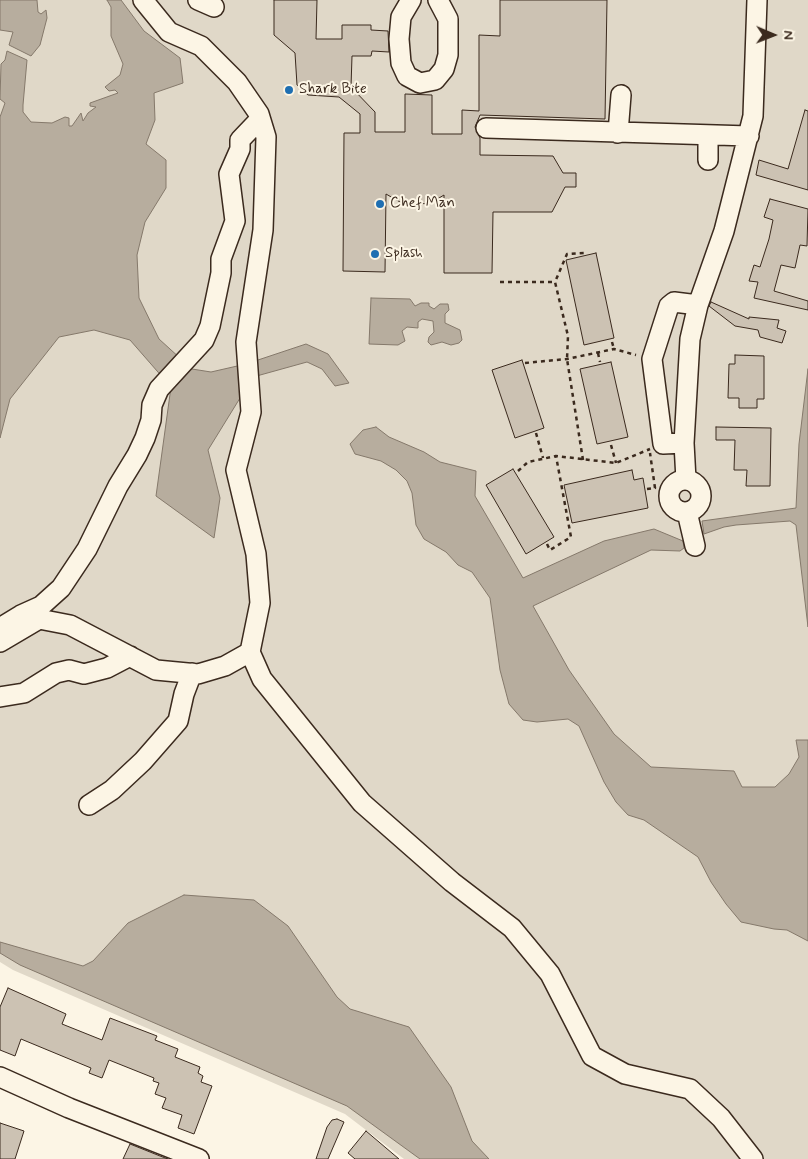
<!DOCTYPE html>
<html>
<head>
<meta charset="utf-8">
<style>
  body { margin:0 }
  #map { position:relative; width:808px; height:1159px; overflow:hidden; background:#fcf5e5; font-family:Mynerve,sans-serif }
  canvas { display:block }
  .north { position:absolute; left:748px; top:10px; width:50px; height:50px; -webkit-text-stroke:4px #fcf5e5; paint-order:stroke; rotate:91deg; font-size:14px; font-weight:700; line-height:20px; text-align:center; color:#3b2a1e }
  .north::after { content:''; display:block; margin:auto; width:18px; height:22px; background:#3b2a1e; clip-path:polygon(50% 0,100% 100%,50% 72%,0 100%) }
</style>
</head>
<body>
<div id="map">
<canvas width="808" height="1159"></canvas>
<div class="north">N</div>
</div>
<script>
const ctx = document.querySelector('canvas').getContext('2d');
ctx.lineJoin = 'round';
function fillPath(path, color) {
  ctx.fillStyle = color;
  ctx.fill(path, 'evenodd');
}
function poly(rows) {
  const path = new Path2D();
  for (const r of rows) {
    if (r.length === 3) {
      path.moveTo(r[0] + r[2], r[1]);
      path.arc(r[0], r[1], r[2], 0, 2 * Math.PI);
      continue;
    }
    path.moveTo(r[0], r[1]);
    for (let i = 2; i < r.length; i += 2) path.lineTo(r[i], r[i + 1]);
  }
  return path;
}
function trace(path, color, width, dash) {
  ctx.strokeStyle = color;
  ctx.lineWidth = width;
  ctx.lineCap = dash ? 'butt' : 'round';
  ctx.setLineDash(dash || []);
  ctx.stroke(path);
}
function drawText(font, color, halo, rows, align = 'center') {
  ctx.font = font + ' Mynerve,sans-serif';
  ctx.lineWidth = 4;
  ctx.setLineDash([]);
  ctx.textBaseline = 'middle';
  ctx.strokeStyle = halo;
  ctx.fillStyle = color;
  for (const [text, x, y, turn = 0] of rows) {
    ctx.save();
    ctx.translate(x, y);
    ctx.rotate((+turn || 0) * Math.PI / 180);
    ctx.textAlign = isNaN(turn) ? turn : align;
    if (halo) ctx.strokeText(text, 0, 0);
    ctx.fillText(text, 0, 0);
    ctx.restore();
  }
}
const green = poly([
  [0,0,808,0,808,1159,404,1159,345,1114,13,970,0,962]
]);
const water = poly([
  [0,0,37,0,38,12,41,14,46,10,47,18,40,45,31,56,9,45,13,32,0,30,0,0],
  [107,0,121,0,144,31,180,58,183,83,154,93,155,120,146,144,166,160,166,188,145,222,137,255,139,298,159,339,192,369,211,372,246,364,306,344,328,354,349,383,335,386,322,369,307,362,253,377,208,450,220,498,214,538,156,496,171,387,130,340,94,330,59,337,10,399,0,438,0,117,5,103,0,99,1,64,5,60,7,51,27,60,23,105,23,112,31,122,52,123,65,117,69,118,69,126,72,126,81,113,83,121,88,113,96,107,90,106,90,103,118,93,115,90,109,91,105,87,120,75,123,64,111,36,111,7,107,0],
  [371,298,410,299,415,306,421,303,429,303,429,306,434,309,440,304,448,304,449,310,445,314,445,323,460,330,462,340,459,343,451,345,442,342,431,345,428,342,429,337,434,332,433,321,422,319,418,322,418,328,407,327,402,331,405,341,398,345,369,344,371,298],
  [808,369,808,627,796,525,790,521,736,525,724,527,704,534,702,521,796,508,799,444,808,369],
  [376,427,389,437,424,452,440,462,476,471,475,496,523,578,604,541,654,529,683,541,684,548,680,551,651,550,533,606,569,670,614,734,651,767,734,771,742,787,775,787,789,774,799,757,796,740,808,740,808,941,787,930,774,929,741,922,726,904,711,882,698,857,644,820,628,815,616,802,604,782,579,726,568,719,537,722,523,720,509,704,500,670,490,598,472,572,458,565,446,552,424,539,416,525,412,493,407,481,396,470,381,461,355,454,350,444,363,430,376,427],
  [184,895,254,900,288,926,337,997,350,1009,409,1027,451,1087,472,1141,489,1159,420,1159,347,1106,20,965,0,953,0,942,83,966,93,961,128,923,184,895]
]);
const building = poly([
  [274,0,317,0,316,39,342,39,342,25,371,25,371,30,388,31,389,52,372,51,371,56,352,56,351,87,375,112,375,132,405,132,405,94,432,95,432,134,462,134,462,110,479,111,479,35,500,36,500,0,607,0,605,119,480,115,475,127,480,138,480,155,553,156,563,173,576,173,576,187,565,187,552,212,493,212,492,273,444,273,444,195,429,204,400,202,386,194,385,272,343,271,344,133,360,133,360,114,339,97,308,95,297,85,295,53,274,35,274,0],
  [805,110,808,111,808,190,756,175,759,160,788,169,805,110],
  [770,199,808,209,807,246,800,245,795,268,781,265,774,291,808,301,808,310,754,298,758,282,749,281,754,265,760,267,769,239,773,220,764,217,770,199],
  [596,253,614,338,584,345,566,260,596,253],
  [711,302,749,319,749,317,779,320,777,328,786,331,782,343,760,337,758,330,735,326,709,306,711,302],
  [735,355,764,356,764,399,757,399,757,408,739,408,739,398,728,398,729,364,735,364,735,355],
  [522,360,544,428,515,438,492,370,522,360],
  [611,362,628,437,597,444,580,369,611,362],
  [716,427,771,428,770,486,746,486,747,470,734,470,735,440,716,440,716,427],
  [513,469,554,537,526,554,486,485,513,469],
  [632,470,634,480,643,478,648,508,572,523,564,485,632,470],
  [8,988,66,1014,62,1024,102,1040,110,1018,157,1036,155,1040,178,1049,175,1057,200,1067,198,1073,203,1076,201,1082,212,1086,194,1134,178,1128,182,1115,162,1108,166,1098,155,1094,159,1083,153,1081,154,1078,109,1060,102,1078,89,1073,91,1068,21,1039,15,1056,0,1050,0,1007,8,988],
  [337,1119,344,1122,328,1159,316,1159,327,1127,332,1120,337,1119],
  [0,1123,24,1131,15,1159,0,1159,0,1123],
  [366,1131,399,1159,355,1159,348,1153,366,1131],
  [130,1144,160,1156,168,1159,123,1159,130,1144]
]);
const path = poly([
  [500,282,555,282],
  [612,342,614,349],
  [598,353,600,362],
  [525,363,567,359,614,349,636,355],
  [536,433,543,458],
  [611,445,616,463],
  [583,460,567,359,568,336,555,282,567,254,584,253],
  [518,471,528,462,556,456,616,463,650,449],
  [647,489,655,488,650,453],
  [547,544,550,550,571,537,556,456]
]);
const minor = poly([
  [143,0,169,32,201,46,237,82,259,114,266,137,263,230,246,342,251,412,236,470,256,554,260,603,250,652,262,679,362,803,452,882,512,928,550,974,592,1056,625,1074,690,1089,721,1118,753,1159],
  [198,0,214,7],
  [411,0,401,17,399,39,401,63,407,76,420,83,435,80,444,69,448,55,448,19,438,0],
  [486,128,749,136],
  [618,133,621,95],
  [708,160,708,135],
  [684,443,663,444,652,359,669,306,674,302,698,305],
  [685,496,16],
  [686,480,684,443,690,339,698,305,724,231,753,116,757,0],
  [687,512,695,546],
  [0,628,21,615,41,606,61,588,87,549,118,486,137,455,145,438,151,420,152,405,159,389,204,340,210,326,221,273,221,259,235,221,229,174,240,149,240,140,260,119],
  [0,642,39,619,70,625,156,670,198,674,225,666,250,652],
  [0,697,24,693,56,673,69,670,84,674,107,668,130,656],
  [89,805,112,790,143,761,178,721,184,694,192,673],
  [0,1077,69,1108,199,1159]
]);
const markers = [
  [289,90,5,"#1f6fb2"],
  [380,204,5,"#1f6fb2"],
  [375,254,5,"#1f6fb2"]
];
const poiNames = [
  ["Shark Bite",299,90],
  ["Chef Man",390,204],
  ["Splash",385,254]
];
fillPath(green, '#e0d8c8');
fillPath(water, '#b7ad9e');
trace(water, '#85796b', 1);
fillPath(building, '#ccc2b3');
trace(building, '#3b2a1e', 1);
trace(minor, '#3b2a1e', 22);
trace(path, '#3b2a1e', 2.5, [4, 4]);
trace(minor, '#fcf5e5', 19);
for (const [x, y, r, color] of markers) {
  const dot = new Path2D();
  dot.arc(x, y, r, 0, 2 * Math.PI);
  ctx.fillStyle = color;
  ctx.fill(dot);
  trace(dot, '#fcf5e5', 2);
}
drawText('15px', '#3b2a1e', '#fcf5e5', poiNames, 'left');
</script>
</body>
</html>
